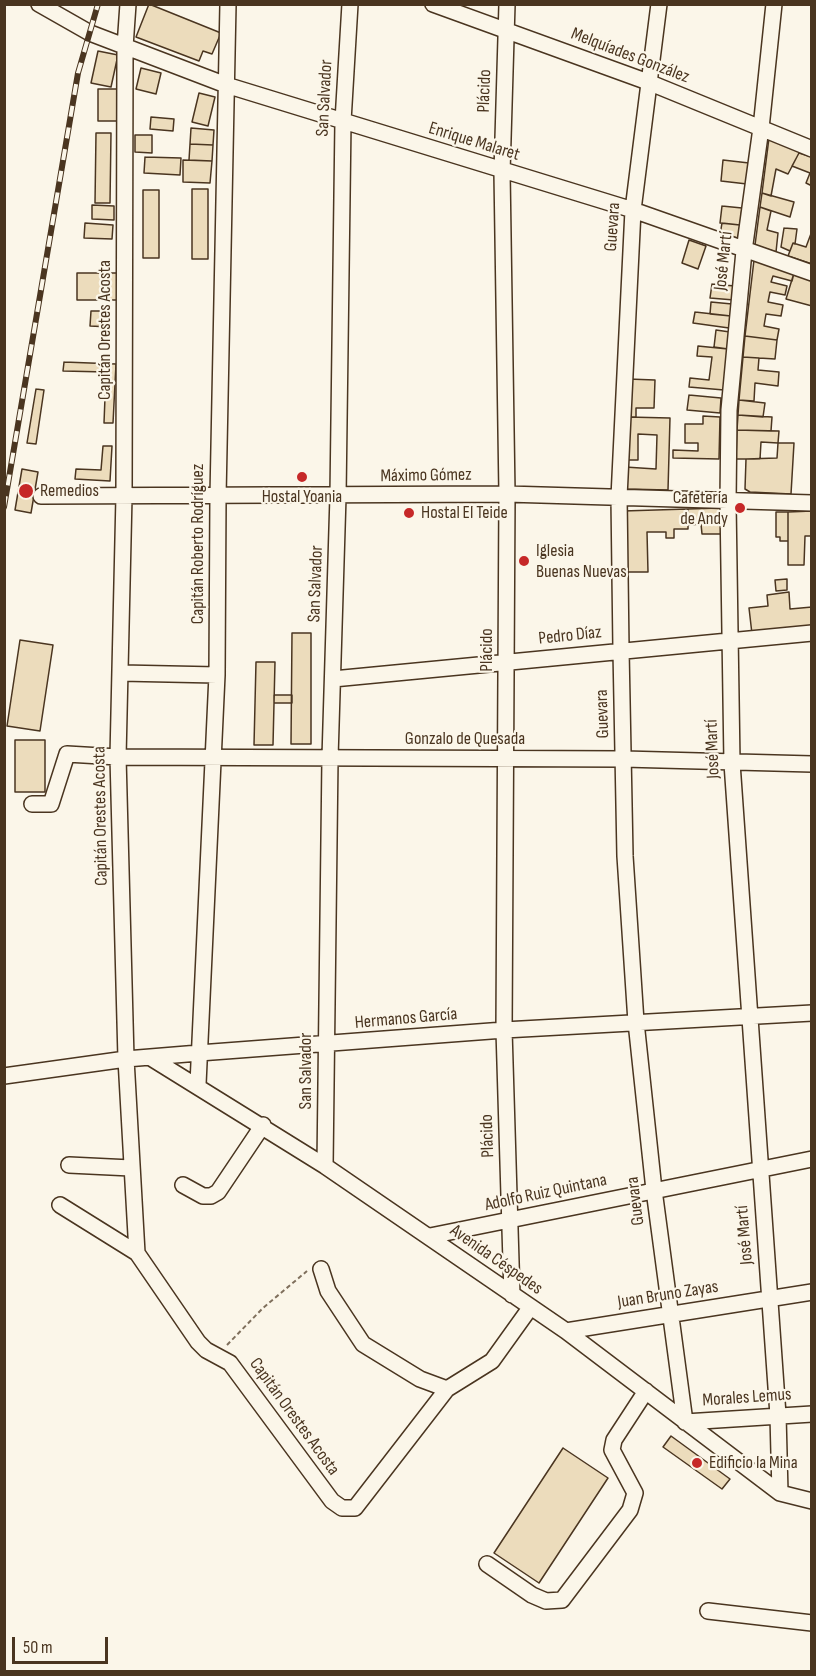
<!DOCTYPE html>
<html>
<head>
<meta charset="utf-8">
<style>
  body { margin:0 }
  #map { position:relative; width:816px; height:1676px; overflow:hidden; background:#fbf6e9; font-family:"Sofia Sans Condensed",sans-serif }
  canvas { display:block }
  .frame { position:absolute; inset:0; border:6px solid #4a3520; pointer-events:none }
  .scale { position:absolute; left:12px; top:1637px; width:96px; height:27px; box-sizing:border-box; border:3px solid #4a3520; border-top:0; padding-left:8px; font-size:18px; line-height:21px; white-space:nowrap; color:#4a3520; -webkit-text-stroke:4px #fbf6e9; paint-order:stroke }
</style>
</head>
<body>
<div id="map">
<canvas width="816" height="1676"></canvas>
<div class="frame"></div>
<div class="scale">50 m</div>
</div>
<script>
const ctx = document.querySelector('canvas').getContext('2d');
ctx.lineJoin = 'round';
function fillPath(path, color) {
  ctx.fillStyle = color;
  ctx.fill(path, 'evenodd');
}
function poly(rows) {
  const path = new Path2D();
  for (const r of rows) {
    path.moveTo(r[0], r[1]);
    for (let i = 2; i < r.length; i += 2) path.lineTo(r[i], r[i + 1]);
  }
  return path;
}
function trace(path, color, width, dash) {
  ctx.strokeStyle = color;
  ctx.lineWidth = width;
  ctx.lineCap = dash ? 'butt' : 'round';
  ctx.setLineDash(dash || []);
  ctx.stroke(path);
}
function drawText(font, color, halo, rows, align = 'center') {
  ctx.font = font + ' "Sofia Sans Condensed",sans-serif';
  ctx.lineWidth = 4.5;
  ctx.setLineDash([]);
  ctx.textBaseline = 'middle';
  ctx.strokeStyle = halo;
  ctx.fillStyle = color;
  for (const [text, x, y, turn = 0] of rows) {
    ctx.save();
    ctx.translate(x, y);
    ctx.rotate((+turn || 0) * Math.PI / 180);
    ctx.textAlign = isNaN(turn) ? turn : align;
    if (halo) ctx.strokeText(text, 0, 0);
    ctx.fillText(text, 0, 0);
    ctx.restore();
  }
}
const building = poly([
  [149,4,221,33,212,54,203,51,199,61,136,37,149,4],
  [98,51,118,55,111,87,91,83,98,51],
  [141,68,161,73,156,94,136,89,141,68],
  [98,89,118,89,118,121,98,121,98,89],
  [199,93,215,97,208,126,192,122,199,93],
  [151,117,174,119,173,131,150,129,151,117],
  [191,128,214,130,213,145,190,144,191,128],
  [96,133,111,133,110,203,95,203,96,133],
  [135,135,152,135,152,153,135,152,135,135],
  [769,138,800,151,788,174,776,169,771,196,762,193,769,138],
  [190,144,213,145,212,161,189,160,190,144],
  [799,153,812,157,812,186,806,183,810,173,792,166,799,153],
  [145,157,181,158,180,175,144,173,145,157],
  [183,160,212,161,210,183,183,182,183,160],
  [723,160,749,163,747,184,721,181,723,160],
  [192,189,208,189,208,259,192,259,192,189],
  [143,190,159,190,159,258,143,258,143,190],
  [762,193,794,202,790,217,760,207,762,193],
  [92,205,114,206,114,220,92,219,92,205],
  [722,206,742,208,740,225,720,223,722,206],
  [760,207,771,211,767,230,778,233,776,252,755,245,760,207],
  [85,223,113,225,112,239,84,238,85,223],
  [722,223,740,225,738,238,720,235,722,223],
  [784,228,797,229,795,244,793,243,790,251,781,247,784,228],
  [812,231,812,264,788,256,793,243,806,247,812,231],
  [689,240,706,246,698,269,682,263,689,240],
  [754,260,794,273,792,281,773,276,771,282,787,286,785,295,770,292,768,302,783,305,781,316,766,314,764,326,779,329,777,340,745,336,754,260],
  [77,273,117,273,117,300,77,300,77,273],
  [794,273,812,277,812,306,786,299,794,273],
  [712,284,735,286,734,300,710,298,712,284],
  [711,302,732,304,731,316,710,314,711,302],
  [91,311,110,311,110,327,90,326,91,311],
  [695,312,731,316,729,328,693,323,695,312],
  [716,330,730,332,728,349,714,347,716,330],
  [745,336,777,340,775,359,743,357,745,336],
  [698,346,728,349,724,390,689,387,690,378,709,380,712,357,697,356,698,346],
  [743,357,759,358,758,370,779,372,778,386,755,383,754,401,739,400,743,357],
  [64,362,116,364,113,423,104,423,106,372,63,371,64,362],
  [628,379,655,380,654,408,636,408,636,417,627,417,628,379],
  [36,389,44,390,36,444,27,443,36,389],
  [689,395,721,398,720,413,687,410,689,395],
  [739,400,765,403,763,417,738,415,739,400],
  [738,415,772,417,771,431,737,430,738,415],
  [703,416,720,417,719,459,673,458,673,450,698,451,698,443,685,443,685,424,703,424,703,416],
  [627,417,670,418,668,490,625,489,625,467,656,469,657,435,638,434,638,460,625,460,627,417],
  [737,430,779,431,778,443,761,442,760,459,736,459,737,430],
  [778,443,794,443,791,494,750,492,745,489,746,459,777,458,778,443],
  [103,446,112,446,110,481,75,479,76,469,101,470,103,446],
  [22,469,38,472,31,513,15,510,22,469],
  [720,508,721,534,702,534,701,524,688,525,688,509,720,508],
  [688,509,688,529,674,529,674,538,666,538,666,532,647,532,648,572,624,572,623,511,688,509],
  [812,511,812,536,805,536,804,565,788,565,788,512,812,511],
  [776,512,788,512,788,541,780,541,780,537,776,537,776,512],
  [787,579,787,590,776,591,775,580,787,579],
  [789,592,790,609,812,607,812,628,752,634,749,608,768,606,767,595,789,592],
  [292,633,311,633,311,744,291,744,292,633],
  [20,640,53,645,40,731,7,726,20,640],
  [256,662,275,662,273,745,254,745,256,662],
  [274,695,292,695,292,703,274,703,274,695],
  [15,740,45,740,45,792,15,792,15,740],
  [671,1436,730,1479,722,1489,663,1447,671,1436],
  [563,1448,608,1478,539,1583,494,1553,563,1448]
]);
const path = poly([
  [227,1345,263,1308,307,1271]
]);
const minor = poly([
  [39,4,90,33,226,85,633,210,812,273],
  [128,4,125,47,124,496,118,757,126,1059,137,1253,198,1342,206,1350,230,1363,332,1501,342,1508,355,1508,447,1389,492,1361,530,1308],
  [433,4,648,82,812,149],
  [507,4,502,172,507,494,504,1030,512,1295],
  [659,4,633,210,619,497,621,650,625,856,636,1022,654,1190,685,1422],
  [774,4,761,128,744,251,729,410,728,503,732,763,778,1415,780,1493],
  [41,496,507,494,812,503],
  [121,673,217,675],
  [333,679,812,633],
  [32,804,51,804,67,754,118,757,624,759,812,764],
  [151,1058,325,1166,566,1331,780,1493,812,1501],
  [4,1076,126,1059,199,1053,504,1030,812,1013],
  [198,1084,217,675,218,496,228,4],
  [69,1165,131,1168],
  [325,1166,330,758,338,496,343,121,350,4],
  [183,1185,203,1196,211,1196,218,1192,263,1125],
  [60,1205,137,1253],
  [430,1236,812,1159],
  [321,1269,328,1291,363,1344,420,1379,447,1389],
  [566,1331,812,1292],
  [685,1422,812,1414],
  [487,1564,532,1595,546,1601,562,1600,630,1510,635,1493,612,1450,614,1440,646,1391],
  [708,1611,812,1623]
]);
const rail = poly([
  [4,507,78,73,98,4]
]);
const markers = [
  [302,477,6,"#c62828"],
  [26,491,8,"#c62828"],
  [740,508,6,"#c62828"],
  [409,513,6,"#c62828"],
  [524,561,6,"#c62828"],
  [697,1463,6,"#c62828"]
];
const streetNames = [
  ["Melquíades González",630,56,21],
  ["Plácido",485,91,-88],
  ["San Salvador",325,98,-87],
  ["Enrique Malaret",474,142,17],
  ["Guevara",613,227,-86],
  ["José Martí",724,261,-84],
  ["Capitán Orestes Acosta",105,330,-90],
  ["Máximo Gómez",426,476,-1],
  ["Capitán Roberto Rodríguez",198,544,-90],
  ["San Salvador",316,584,-88],
  ["Pedro Díaz",570,636,-6],
  ["Plácido",487,650,-90],
  ["Guevara",603,714,-92],
  ["Gonzalo de Quesada",465,739],
  ["José Martí",713,749,-92],
  ["Capitán Orestes Acosta",101,816,-91],
  ["Hermanos García",406,1019,-5],
  ["San Salvador",306,1071,-90],
  ["Plácido",488,1136,-92],
  ["Adolfo Ruiz Quintana",546,1193,-12],
  ["Guevara",636,1201,-97],
  ["José Martí",745,1235,-95],
  ["Avenida Céspedes",496,1260,35],
  ["Juan Bruno Zayas",668,1295,-9],
  ["Morales Lemus",747,1398,-4],
  ["Capitán Orestes Acosta",294,1417,54]
];
const poiNames = [
  ["Remedios",40,491],
  ["Hostal Yoania",302,497,"center"],
  ["Cafetería",728,498,"right"],
  ["de Andy",728,519,"right"],
  ["Hostal El Teide",421,513],
  ["Iglesia",536,551],
  ["Buenas Nuevas",536,572],
  ["Edificio la Mina",709,1463]
];
fillPath(building, '#ecdcbc');
trace(building, '#4a3520', 1.5);
trace(minor, '#4a3520', 18);
trace(path, '#7f6f5c', 2, [4.5, 3]);
trace(minor, '#fbf6e9', 15);
trace(rail, '#4a3520', 6);
trace(rail, '#fbf6e9', 4, [11]);
for (const [x, y, r, color] of markers) {
  const dot = new Path2D();
  dot.arc(x, y, r, 0, 2 * Math.PI);
  ctx.fillStyle = color;
  ctx.fill(dot);
  trace(dot, '#fbf6e9', 2);
}
drawText('18px', '#4a3520', '#fbf6e9', streetNames);
drawText('18px', '#4a3520', '#fbf6e9', poiNames, 'left');
</script>
</body>
</html>
